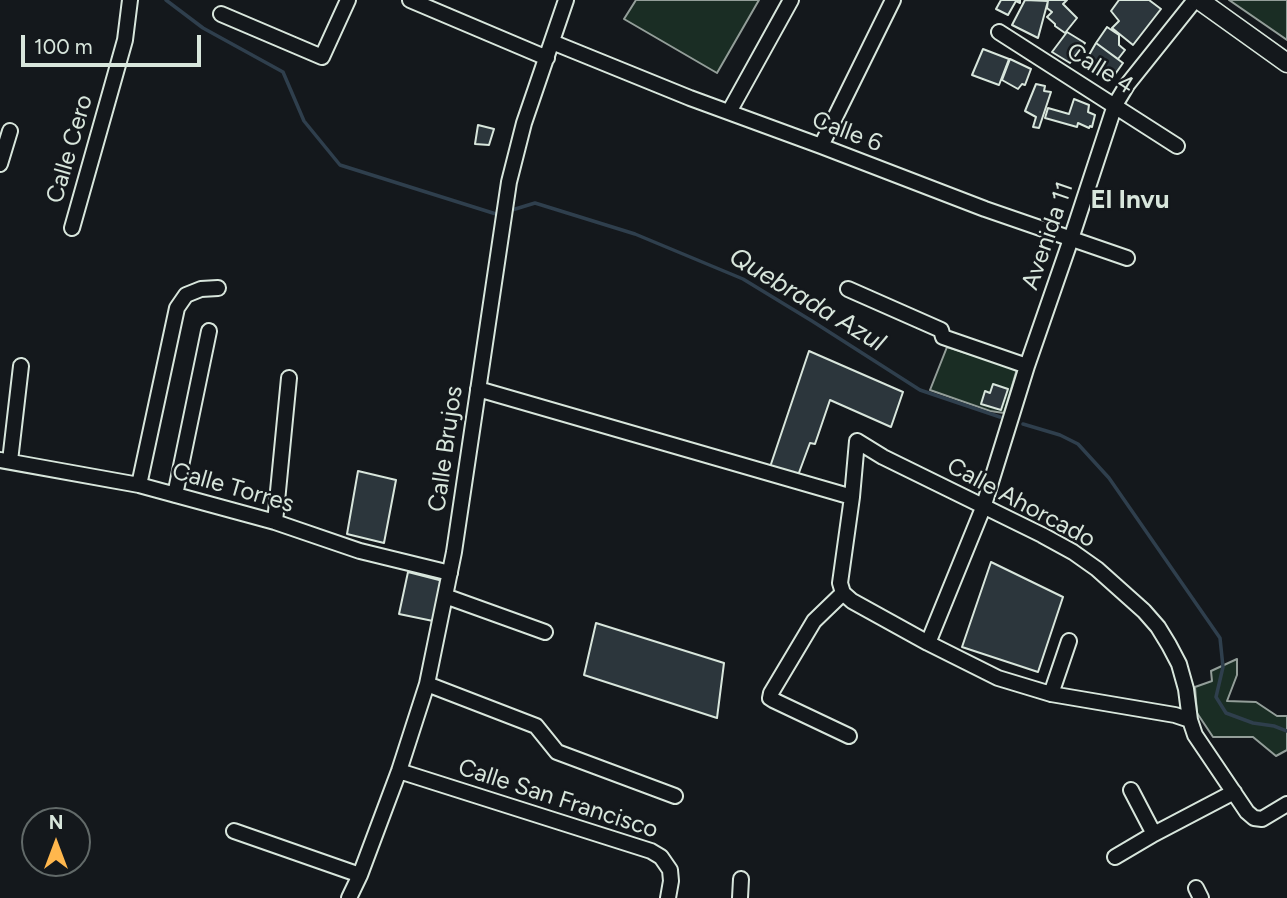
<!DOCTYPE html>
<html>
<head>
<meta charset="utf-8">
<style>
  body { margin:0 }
  #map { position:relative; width:1287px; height:898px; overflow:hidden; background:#14181c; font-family:Figtree,sans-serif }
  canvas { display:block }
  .north { position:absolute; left:21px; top:807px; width:70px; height:70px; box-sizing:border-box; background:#14181c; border:2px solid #626a69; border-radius:50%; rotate:0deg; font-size:19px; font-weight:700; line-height:28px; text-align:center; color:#d8e6dc }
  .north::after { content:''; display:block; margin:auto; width:24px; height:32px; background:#ffb74d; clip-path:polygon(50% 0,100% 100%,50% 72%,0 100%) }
  .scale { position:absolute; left:21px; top:35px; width:180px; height:32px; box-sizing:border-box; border:4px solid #d8e6dc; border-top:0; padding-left:9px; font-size:21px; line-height:24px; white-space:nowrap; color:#d8e6dc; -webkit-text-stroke:5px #14181c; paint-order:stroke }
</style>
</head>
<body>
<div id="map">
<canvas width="1287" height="898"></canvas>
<div class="north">N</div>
<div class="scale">100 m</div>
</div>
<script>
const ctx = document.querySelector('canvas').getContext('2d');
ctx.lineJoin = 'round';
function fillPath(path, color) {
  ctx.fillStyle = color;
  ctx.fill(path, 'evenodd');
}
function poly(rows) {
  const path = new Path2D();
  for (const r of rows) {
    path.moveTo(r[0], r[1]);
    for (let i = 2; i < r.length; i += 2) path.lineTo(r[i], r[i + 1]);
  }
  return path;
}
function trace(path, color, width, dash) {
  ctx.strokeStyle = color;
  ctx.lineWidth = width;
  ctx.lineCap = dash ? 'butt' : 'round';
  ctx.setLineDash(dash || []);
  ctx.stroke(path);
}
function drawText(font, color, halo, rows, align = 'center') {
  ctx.font = font + ' Figtree,sans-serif';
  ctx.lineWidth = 5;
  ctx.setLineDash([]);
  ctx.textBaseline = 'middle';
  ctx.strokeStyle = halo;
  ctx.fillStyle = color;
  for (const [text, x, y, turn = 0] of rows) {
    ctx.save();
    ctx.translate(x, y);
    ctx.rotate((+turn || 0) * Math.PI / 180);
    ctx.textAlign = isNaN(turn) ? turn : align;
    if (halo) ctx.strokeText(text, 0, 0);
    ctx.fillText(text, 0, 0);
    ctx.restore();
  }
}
const green = poly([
  [636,0,759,0,717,73,624,19,636,0],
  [1229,0,1287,0,1287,40,1229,0],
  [947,347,1017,369,1004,413,990,411,930,390,947,347],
  [1237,659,1237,675,1227,701,1256,702,1277,716,1287,716,1287,750,1276,756,1253,737,1213,737,1197,713,1195,687,1212,681,1211,671,1237,659]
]);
const stream = poly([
  [166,0,203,28,283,72,304,121,340,165,496,214],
  [512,210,535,203,635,234,743,279,812,321,920,390,1000,417],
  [1023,424,1060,435,1078,444,1109,478,1220,638,1223,667,1216,697,1226,713,1253,723,1274,726,1287,731]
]);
const building = poly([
  [1001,0,1020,0,1020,3,1016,1,1008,15,996,9,1001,0],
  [1025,0,1048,1,1038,38,1012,25,1025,0],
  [1048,0,1067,0,1063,4,1077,18,1065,33,1055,26,1055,24,1047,17,1052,12,1047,8,1048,0],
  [1119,0,1149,0,1161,9,1133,45,1112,28,1119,21,1111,11,1119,0],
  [1107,27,1119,35,1119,45,1125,50,1118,59,1096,43,1107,27],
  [1067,32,1085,43,1070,63,1052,52,1067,32],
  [1096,43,1123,63,1111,80,1085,62,1096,43],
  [983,49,1009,59,999,85,972,75,983,49],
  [1010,59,1031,69,1025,85,1022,84,1018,89,1002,80,1010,59],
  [1036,84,1045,86,1044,91,1051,92,1039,128,1033,127,1036,117,1025,111,1036,84],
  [1074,99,1089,105,1088,112,1095,115,1092,127,1090,126,1089,128,1078,123,1077,127,1045,118,1048,108,1069,114,1074,99],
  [478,125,494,129,489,145,475,144,478,125],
  [809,351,903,392,891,427,830,400,815,444,810,443,797,478,769,470,809,351],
  [993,384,1008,389,1001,410,981,404,985,391,990,393,993,384],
  [358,471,396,480,384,543,347,534,358,471],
  [991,562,1063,597,1038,672,962,647,991,562],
  [408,572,443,581,433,621,399,614,408,572],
  [596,623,724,663,717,718,584,675,596,623]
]);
const minor = poly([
  [410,0,547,58],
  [221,14,322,57,348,0],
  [999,32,1177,146],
  [552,42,690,98,821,146,985,209,1127,258],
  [729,112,791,0],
  [821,146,893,0],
  [0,164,10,131],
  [72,228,125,40,130,0],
  [848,289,941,330,943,337,1027,366],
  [478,389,852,497],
  [0,460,139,485,275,522,360,551,450,573],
  [10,461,21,366],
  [139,485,177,308,186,295,201,289,218,288],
  [175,495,209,331],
  [275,522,289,378],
  [843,593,814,621,771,693,770,698,773,700,849,736],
  [445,596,545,632],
  [928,643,983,508,1027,366,1071,239,1115,105,1127,85,1195,0],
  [427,684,536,726,557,752,675,796],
  [1051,694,1069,641],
  [1190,720,1175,715,1051,694,998,678,928,643,852,601,843,593,840,583,852,497,857,441,883,457,1042,535,1073,552,1097,569,1144,611,1158,627,1169,645,1179,664,1186,689,1190,720,1195,735,1247,812,1254,818,1262,819,1287,804],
  [399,771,651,851,661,857,670,870,671,881,668,898],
  [1131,790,1154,834],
  [234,831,360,875],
  [1115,857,1154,834,1234,792],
  [1196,888,1201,898],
  [349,898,360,875,399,771,427,684,454,552,509,182,524,123,566,0],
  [740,898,741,879]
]);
const major = poly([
  [1199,0,1287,63]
]);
const streetNames = [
  ["Calle 4",1100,69,32],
  ["Calle 6",847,132,21],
  ["Calle Cero",70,149,-74],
  ["Avenida 11",1048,236,-71],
  ["Calle Brujos",446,449,-82],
  ["Calle Torres",233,488,16],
  ["Calle Ahorcado",1021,503,28],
  ["Calle San Francisco",558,799,18]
];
const neighbourhoodNames = [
  ["El Invu",1130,200]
];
const waterNames = [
  ["Quebrada Azul",807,300,31]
];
fillPath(green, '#1a2d24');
trace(green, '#939e99', 2);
trace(stream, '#2f3f4d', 3.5);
fillPath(building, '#2c363c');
trace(building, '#d8e6dc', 2);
trace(minor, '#d8e6dc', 18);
trace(major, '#d8e6dc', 21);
trace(minor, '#14181c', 14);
trace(major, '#14181c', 18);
drawText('24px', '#d8e6dc', '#14181c', streetNames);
drawText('bold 26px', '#d8e6dc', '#14181c', neighbourhoodNames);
drawText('italic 26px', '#d8e6dc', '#14181c', waterNames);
</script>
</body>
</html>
